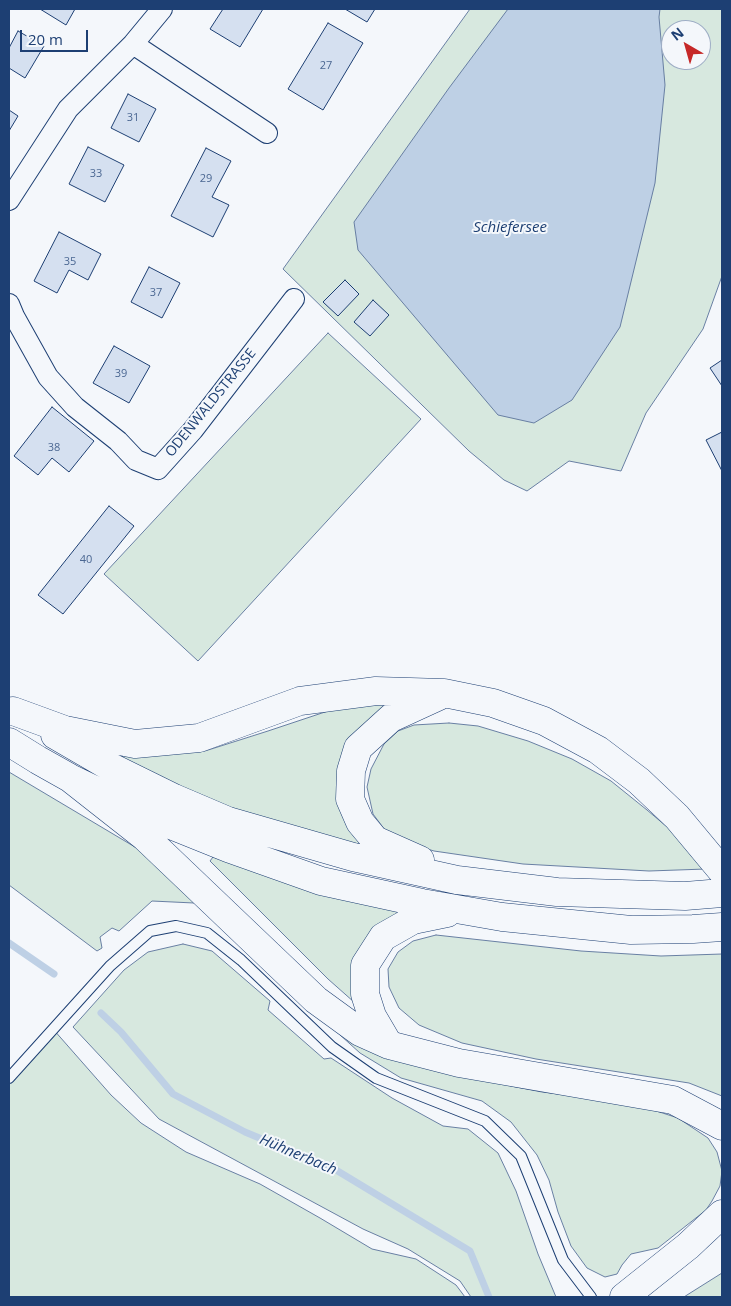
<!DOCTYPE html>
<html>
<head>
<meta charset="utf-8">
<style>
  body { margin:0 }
  #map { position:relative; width:731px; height:1306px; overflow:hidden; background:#f4f7fb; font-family:"Open Sans",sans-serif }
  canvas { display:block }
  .frame { position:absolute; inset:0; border:10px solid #1d3f73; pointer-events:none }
  .north { position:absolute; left:661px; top:20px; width:50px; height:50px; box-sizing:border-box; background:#f4f7fb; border:1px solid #9eadc5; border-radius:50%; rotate:322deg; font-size:14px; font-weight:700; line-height:20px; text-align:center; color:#1d3f73 }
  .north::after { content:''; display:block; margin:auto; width:18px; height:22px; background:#c62828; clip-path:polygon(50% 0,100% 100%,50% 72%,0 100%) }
  .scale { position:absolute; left:20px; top:30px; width:68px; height:22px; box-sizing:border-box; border:2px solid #1d3f73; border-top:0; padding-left:6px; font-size:15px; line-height:18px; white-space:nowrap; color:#1d3f73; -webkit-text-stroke:4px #f4f7fb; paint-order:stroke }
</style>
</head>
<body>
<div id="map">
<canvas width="731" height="1306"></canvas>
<div class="frame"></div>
<div class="north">N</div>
<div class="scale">20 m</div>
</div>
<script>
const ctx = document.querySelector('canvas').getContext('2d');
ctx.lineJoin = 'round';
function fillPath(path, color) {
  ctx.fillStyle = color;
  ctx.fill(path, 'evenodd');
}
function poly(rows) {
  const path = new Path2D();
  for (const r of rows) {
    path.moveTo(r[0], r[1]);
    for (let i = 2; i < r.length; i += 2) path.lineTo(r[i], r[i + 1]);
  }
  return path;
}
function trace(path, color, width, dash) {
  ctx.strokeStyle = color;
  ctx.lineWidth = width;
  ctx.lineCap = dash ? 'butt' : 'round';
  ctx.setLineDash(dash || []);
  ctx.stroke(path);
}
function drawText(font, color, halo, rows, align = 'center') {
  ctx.font = font + ' "Open Sans",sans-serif';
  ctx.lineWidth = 4;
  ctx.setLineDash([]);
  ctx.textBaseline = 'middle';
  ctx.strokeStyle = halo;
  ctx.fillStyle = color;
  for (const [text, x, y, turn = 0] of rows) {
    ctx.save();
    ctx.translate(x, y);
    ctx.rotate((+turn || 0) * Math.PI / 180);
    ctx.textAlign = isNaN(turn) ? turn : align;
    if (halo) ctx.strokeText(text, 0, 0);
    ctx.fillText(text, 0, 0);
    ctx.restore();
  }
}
const green = poly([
  [470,9,722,9,722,276,703,329,646,413,621,471,569,461,527,491,504,480,469,451,283,269,470,9],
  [671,30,701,30,701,60,671,60,671,30],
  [328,333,421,419,198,661,104,574,328,333],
  [384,704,387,707,364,724,363,847,217,806,113,757,116,750,134,754,205,751,268,731,334,709,384,704],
  [449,723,478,726,528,741,572,759,611,781,647,810,679,837,706,869,649,871,523,864,434,851,391,838,373,814,367,787,371,769,384,744,398,731,414,725,449,723],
  [9,772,140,850,340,1022,511,1086,542,1092,608,1100,644,1107,678,1118,708,1138,717,1152,722,1171,720,1186,712,1201,706,1210,658,1248,631,1254,622,1265,617,1274,605,1277,587,1268,571,1246,558,1212,549,1180,537,1155,511,1122,482,1101,401,1078,360,1053,194,903,152,901,119,931,112,928,100,937,102,948,97,951,9,885,9,772],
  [213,857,301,886,411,914,383,930,363,1010,328,979,210,861,213,857],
  [436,935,581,951,661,956,722,954,722,1096,689,1083,536,1059,462,1043,419,1025,399,1008,389,987,388,969,398,952,413,941,436,935],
  [183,944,212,951,270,1001,268,1010,324,1059,331,1058,392,1098,443,1126,468,1129,498,1153,516,1191,538,1254,556,1297,471,1297,460,1281,408,1249,363,1229,159,1119,73,1027,124,970,148,952,183,944],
  [53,1029,111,1095,141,1123,186,1152,260,1184,320,1218,372,1249,416,1259,456,1285,465,1297,9,1297,9,1078,53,1029],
  [722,1273,722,1297,684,1297,687,1295,722,1273]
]);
const water = poly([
  [508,9,660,9,659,17,665,85,655,183,620,327,572,400,534,423,498,415,358,250,354,222,449,88,508,9]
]);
const stream = poly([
  [9,943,54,974],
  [101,1013,121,1032,173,1094,245,1132,336,1170,470,1251,489,1297]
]);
const building = poly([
  [40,9,75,9,66,25,40,9],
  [223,9,263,9,240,47,210,29,223,9],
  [345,9,375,9,367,22,345,9],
  [328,23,363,43,323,110,288,89,328,23],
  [18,31,44,46,25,78,9,68,9,48,18,31],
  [128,94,156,109,139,142,111,128,128,94],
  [9,110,18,116,9,131,9,110],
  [88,147,124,165,105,202,69,184,88,147],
  [206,148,231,161,212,197,229,205,213,237,171,216,206,148],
  [59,232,101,254,88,280,69,270,57,293,34,281,59,232],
  [149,267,180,283,162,318,131,302,149,267],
  [345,280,359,294,338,316,323,302,345,280],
  [373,300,389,315,370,336,354,322,373,300],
  [114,346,150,366,129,403,93,383,114,346],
  [722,360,722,386,710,368,722,360],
  [52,407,94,441,69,472,52,458,38,475,14,456,52,407],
  [722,432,722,471,706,440,722,432],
  [109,506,134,526,63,614,38,595,109,506]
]);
const lane = poly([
  [9,1078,110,966,150,931,176,926,207,933,241,960,332,1047,376,1078,485,1121,521,1156,563,1260,591,1297]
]);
const street = poly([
  [133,44,267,133],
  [9,200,68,109,133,44,162,9],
  [9,304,14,316,48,377,75,407,118,441,136,460,158,469,193,430,294,299]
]);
const secondary = poly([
  [624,1297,688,1246,722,1214]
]);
const highway = poly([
  [13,711,65,730,135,744,199,738,300,701,376,691,444,693,493,703,544,721,598,750,639,781,677,817,722,871],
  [55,735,105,764,174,798,228,821,353,857,457,880,557,892,685,896,722,893],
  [9,742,38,760,70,778,146,815,228,848,321,881,422,903,502,917,631,930,693,929,722,927],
  [70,778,145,837,316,1000,360,1032,389,1045,459,1063,673,1100,722,1126],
  [420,860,375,840,360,822,350,799,351,771,358,748,391,718,439,696],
  [389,1045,372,1016,365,994,365,965,383,937,413,920,447,913]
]);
const numberNames = [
  ["27",326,66],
  ["31",133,118],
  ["33",96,174],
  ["29",206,179],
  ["35",70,262],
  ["37",156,293],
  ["39",121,374],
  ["38",54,448],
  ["40",86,560]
];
const streetNames = [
  ["ODENWALDSTRASSE",211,403,-51]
];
const waterNames = [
  ["Schiefersee",510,228],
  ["Hühnerbach",298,1155,23]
];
fillPath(green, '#d7e8df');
trace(green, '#687fa3', 1);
fillPath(water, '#bed0e5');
trace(water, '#687fa3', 1);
trace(stream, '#bed0e5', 7);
fillPath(building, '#d5e0f0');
trace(building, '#1d3f73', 1);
trace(lane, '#1d3f73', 12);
trace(street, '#1d3f73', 22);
trace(secondary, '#1d3f73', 29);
trace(highway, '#1d3f73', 29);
trace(lane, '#f4f7fb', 10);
trace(street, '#f4f7fb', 20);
trace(secondary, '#f4f7fb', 28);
trace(highway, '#f4f7fb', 28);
drawText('11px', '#4b6792', null, numberNames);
drawText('14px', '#1d3f73', '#f4f7fb', streetNames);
drawText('italic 15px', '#1d3f73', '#f4f7fb', waterNames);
</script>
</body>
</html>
